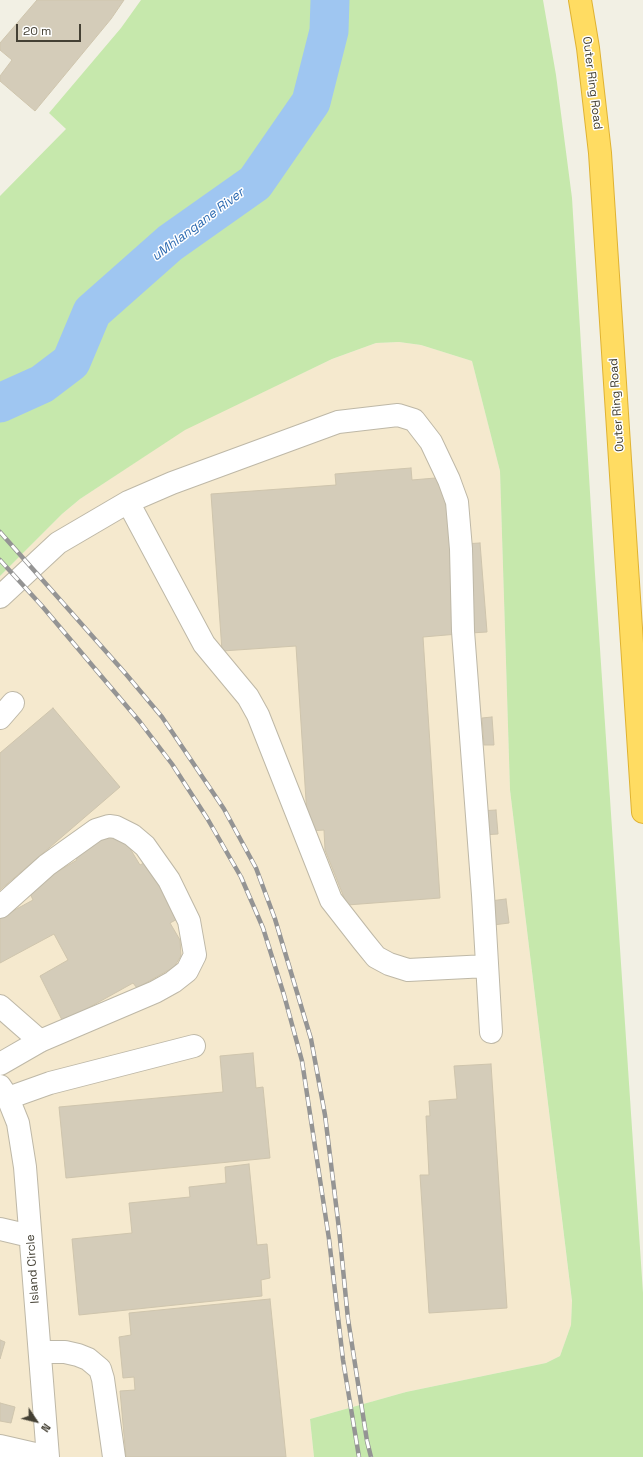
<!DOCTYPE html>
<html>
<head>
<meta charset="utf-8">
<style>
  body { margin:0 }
  #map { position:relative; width:643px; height:1457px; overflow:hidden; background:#f2f0e4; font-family:"Space Grotesk",sans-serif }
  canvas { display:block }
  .north { position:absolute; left:16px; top:1401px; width:40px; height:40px; -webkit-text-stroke:3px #fff; paint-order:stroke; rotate:125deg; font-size:11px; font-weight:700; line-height:16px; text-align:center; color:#444034 }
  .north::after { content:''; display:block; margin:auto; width:14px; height:18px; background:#444034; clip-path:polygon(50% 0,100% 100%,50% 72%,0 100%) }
  .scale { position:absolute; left:16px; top:24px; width:65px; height:18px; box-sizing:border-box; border:2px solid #444034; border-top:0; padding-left:5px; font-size:12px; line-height:14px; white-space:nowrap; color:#444034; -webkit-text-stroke:3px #fff; paint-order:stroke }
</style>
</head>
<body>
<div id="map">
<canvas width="643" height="1457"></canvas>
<div class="north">N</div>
<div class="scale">20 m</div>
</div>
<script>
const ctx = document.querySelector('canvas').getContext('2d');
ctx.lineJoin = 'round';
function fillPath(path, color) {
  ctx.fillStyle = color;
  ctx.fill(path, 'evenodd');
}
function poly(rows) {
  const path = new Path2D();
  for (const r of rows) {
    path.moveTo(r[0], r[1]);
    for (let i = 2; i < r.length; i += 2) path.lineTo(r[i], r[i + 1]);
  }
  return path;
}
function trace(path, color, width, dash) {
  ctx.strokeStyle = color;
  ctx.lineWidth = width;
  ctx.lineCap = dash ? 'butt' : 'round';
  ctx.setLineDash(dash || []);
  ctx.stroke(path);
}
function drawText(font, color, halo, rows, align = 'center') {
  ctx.font = font + ' "Space Grotesk",sans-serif';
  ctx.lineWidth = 3;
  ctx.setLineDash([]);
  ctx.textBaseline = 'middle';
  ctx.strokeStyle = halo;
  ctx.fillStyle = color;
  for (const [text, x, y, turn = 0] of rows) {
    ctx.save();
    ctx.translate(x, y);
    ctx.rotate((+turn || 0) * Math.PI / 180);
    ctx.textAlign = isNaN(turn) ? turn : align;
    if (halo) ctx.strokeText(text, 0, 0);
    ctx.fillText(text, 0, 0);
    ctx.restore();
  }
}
const commercial = poly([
  [399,342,421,345,472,361,500,471,510,790,572,1302,571,1325,560,1356,546,1363,406,1392,310,1419,314,1457,0,1457,0,576,62,514,80,499,185,429,332,359,376,343]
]);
const green = poly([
  [141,0,543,0,556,75,572,198,595,574,643,1293,643,1457,314,1457,310,1419,406,1392,546,1363,560,1356,571,1325,572,1301,510,790,500,471,472,361,421,345,399,342,376,343,332,359,185,430,80,499,62,514,0,576,0,196,66,129,49,113,121,28]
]);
const river = poly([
  [0,403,42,384,71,362,92,312,170,243,255,183,311,102,329,31,330,0]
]);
const building = poly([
  [37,0,124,0,111,19,35,111,0,81,0,76,12,60,0,50,0,43,37,0],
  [411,468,412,480,447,477,458,634,423,637,440,898,347,905,325,850,324,830,308,831,296,646,222,651,211,494,336,485,335,474,411,468],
  [480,543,487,632,470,633,463,544,480,543],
  [53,708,120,787,0,890,0,753,53,708],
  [492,717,494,745,484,745,482,718,492,717],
  [496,810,498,834,482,835,480,811,496,810],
  [113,832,123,837,140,865,152,859,183,916,170,923,180,940,181,956,174,967,137,988,133,983,63,1022,40,976,68,960,54,934,0,963,0,918,33,900,28,889,77,860,74,854,113,832],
  [506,899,509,923,493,925,490,901,506,899],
  [253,1053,256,1088,263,1087,270,1158,66,1178,59,1107,223,1092,220,1056,253,1053],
  [491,1064,507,1308,429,1313,420,1175,429,1175,426,1116,430,1116,429,1101,457,1099,454,1066,491,1064],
  [249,1164,257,1245,267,1244,270,1278,261,1280,262,1296,79,1315,72,1239,132,1233,129,1203,190,1197,189,1187,226,1183,225,1167,249,1164],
  [270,1299,286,1457,126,1457,120,1391,135,1390,134,1377,123,1378,119,1337,131,1335,129,1313,270,1299],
  [0,1340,5,1342,0,1359,0,1340],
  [0,1403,15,1407,11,1423,0,1421,0,1403]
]);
const minor = poly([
  [128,502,204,644,248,697,258,715,331,900,363,941,376,957,389,964,408,970,487,966],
  [0,597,58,543,128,502,172,483,338,422,398,415,414,420,431,442,449,480,457,502,461,549,463,631,483,895,491,1032],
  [0,718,13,703],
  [0,907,47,865,96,830,109,826,116,827,132,835,145,846,169,880,189,921,195,955,187,971,173,982,155,992,40,1041,0,1064],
  [0,1006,40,1041],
  [0,1086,8,1098,18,1123,25,1167,48,1457],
  [8,1098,50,1083,194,1046],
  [0,1229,30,1236],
  [40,1352,65,1352,78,1355,88,1359,100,1369,103,1379,114,1457],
  [0,1446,48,1457]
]);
const highway = poly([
  [580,0,588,48,600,153,643,812]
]);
const rail = poly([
  [0,532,125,673,162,717,224,809,256,868,275,919,311,1039,325,1115,339,1229,348,1319,367,1441,371,1457],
  [0,560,42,606,140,722,172,764,207,818,241,877,263,928,284,995,302,1061,329,1239,343,1360,359,1457]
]);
const streetNames = [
  ["Outer Ring Road",592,83,83],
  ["Outer Ring Road",617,405,-94],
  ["Island Circle",33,1269,-94]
];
const waterNames = [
  ["uMhlangane River",198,225,-37]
];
fillPath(commercial, '#f5e9ce');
fillPath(green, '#c6e8ac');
trace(river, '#9fc6f1', 39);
fillPath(building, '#d4ccb9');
trace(building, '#cfc5ad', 1);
trace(minor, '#beb8a7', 24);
trace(highway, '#dfb232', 24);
trace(minor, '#fff', 22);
trace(highway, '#ffdc62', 22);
trace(rail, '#949494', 4.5);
trace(rail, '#fff', 3, [9]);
drawText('12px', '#444034', '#fff', streetNames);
drawText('italic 13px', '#2c6ab1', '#fff', waterNames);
</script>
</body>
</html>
